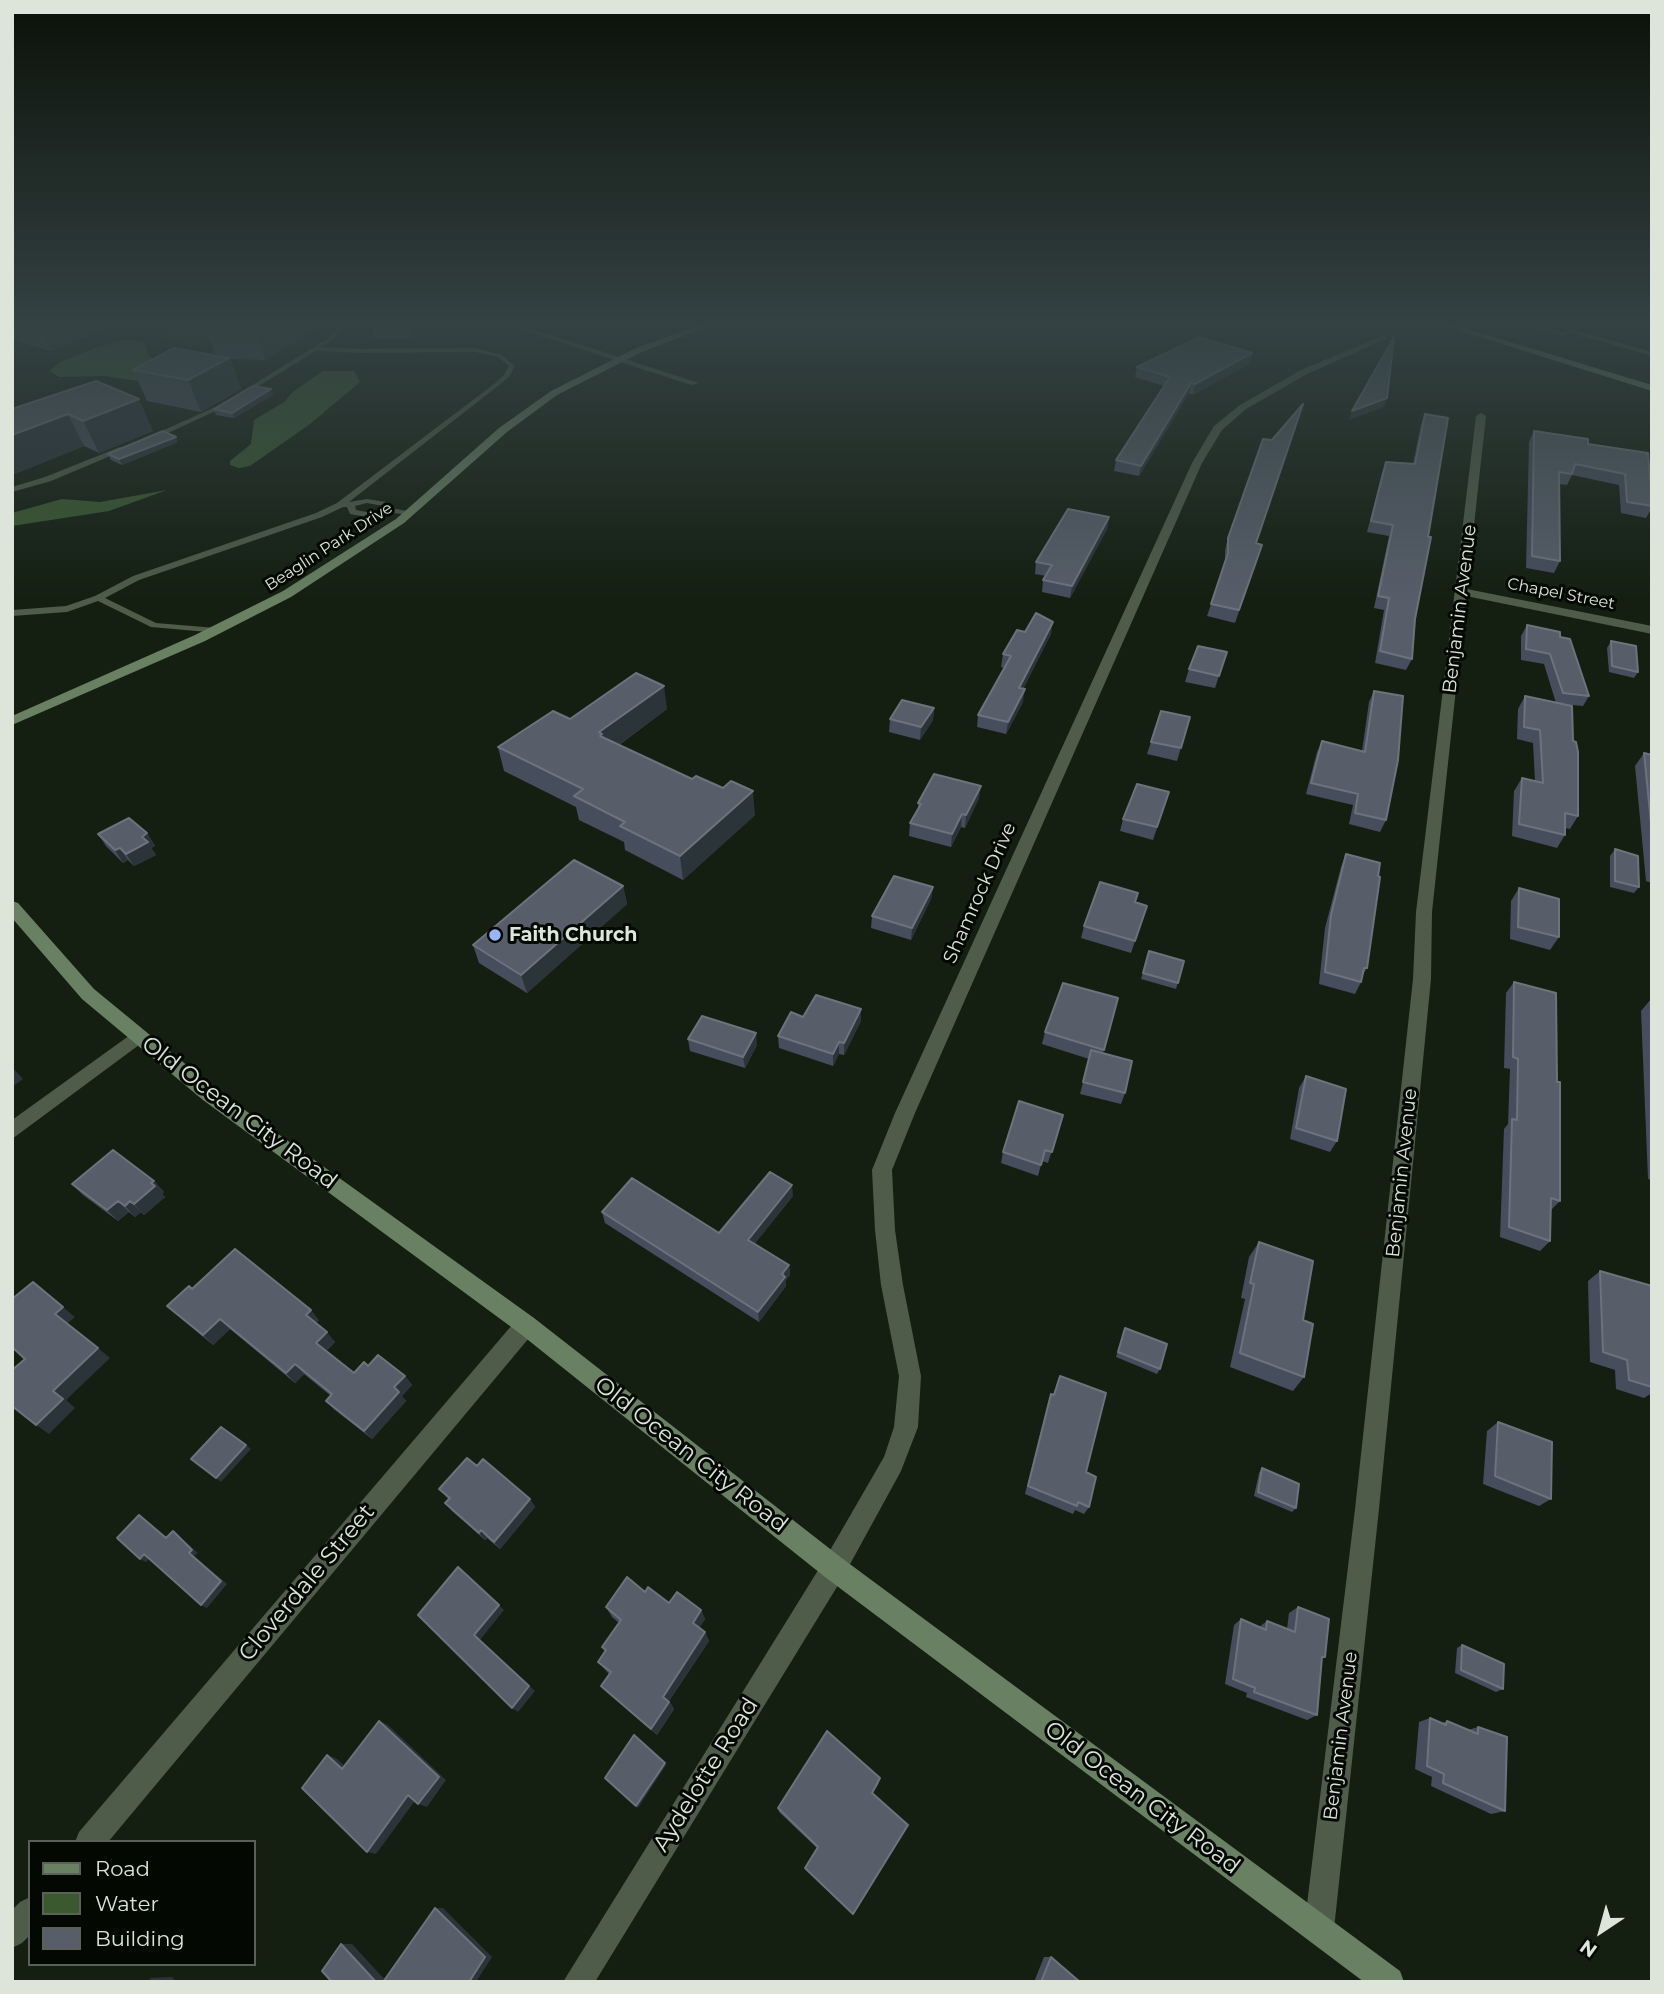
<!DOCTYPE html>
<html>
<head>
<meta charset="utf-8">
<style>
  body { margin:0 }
  #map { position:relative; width:1664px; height:1994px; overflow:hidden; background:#141f11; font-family:Montserrat,sans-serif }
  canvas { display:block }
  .frame { position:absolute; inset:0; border:14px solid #dde4da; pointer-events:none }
  .legend { position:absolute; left:28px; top:1840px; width:228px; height:126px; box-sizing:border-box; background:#040803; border:2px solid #5b6059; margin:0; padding:9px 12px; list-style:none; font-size:21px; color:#dde4da }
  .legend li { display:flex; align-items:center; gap:14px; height:35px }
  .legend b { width:35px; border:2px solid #5b6059 }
  .north { position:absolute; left:1566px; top:1896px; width:70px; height:70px; -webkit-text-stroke:5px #040803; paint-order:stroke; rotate:216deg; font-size:19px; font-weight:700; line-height:28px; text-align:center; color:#dde4da }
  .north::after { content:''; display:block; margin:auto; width:24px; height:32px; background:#dde4da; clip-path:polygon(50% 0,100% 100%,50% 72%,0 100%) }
</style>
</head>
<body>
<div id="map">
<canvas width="1664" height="1994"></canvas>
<div class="frame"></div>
<ul class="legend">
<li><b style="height:9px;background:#698062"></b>Road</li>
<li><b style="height:19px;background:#3a592f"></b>Water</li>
<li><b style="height:19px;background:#575e6a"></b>Building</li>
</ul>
<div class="north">N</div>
</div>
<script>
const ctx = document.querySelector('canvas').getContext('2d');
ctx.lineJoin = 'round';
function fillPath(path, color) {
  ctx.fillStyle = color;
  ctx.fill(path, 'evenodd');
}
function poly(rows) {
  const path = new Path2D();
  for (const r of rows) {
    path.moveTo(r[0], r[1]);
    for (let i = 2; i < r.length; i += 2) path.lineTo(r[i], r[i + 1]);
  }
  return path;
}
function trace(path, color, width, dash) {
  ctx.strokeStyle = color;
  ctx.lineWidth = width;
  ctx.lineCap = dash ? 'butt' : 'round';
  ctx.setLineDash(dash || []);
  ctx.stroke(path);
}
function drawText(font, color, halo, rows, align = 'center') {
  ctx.font = font + ' Montserrat,sans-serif';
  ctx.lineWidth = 6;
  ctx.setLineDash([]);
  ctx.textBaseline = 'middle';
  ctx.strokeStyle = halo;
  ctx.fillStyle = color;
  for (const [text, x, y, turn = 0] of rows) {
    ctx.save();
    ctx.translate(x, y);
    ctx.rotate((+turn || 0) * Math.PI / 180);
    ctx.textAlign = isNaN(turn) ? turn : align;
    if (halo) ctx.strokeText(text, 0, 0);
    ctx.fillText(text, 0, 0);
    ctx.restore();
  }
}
const green = poly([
  [196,323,236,323,240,331,191,348,160,336]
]);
const water = poly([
  [126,339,144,341,148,356,154,359,139,381,104,376,59,377,50,371,58,363,97,347],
  [323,371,354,371,360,382,310,424,250,466,239,468,230,465,230,461,251,444,254,420,284,402,294,391],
  [167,490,109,511,12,526,12,513,62,499,100,502]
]);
const service = poly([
  [343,323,350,323,331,341,322,347,360,349,475,348,502,355,515,366,509,377,498,386,349,502,367,499,386,502,389,502,391,508,412,512,412,516,389,512,373,518,350,514,347,507,343,507,322,517,139,580,105,598,156,623,216,628,219,629,219,633,151,627,98,601,67,612,12,616,12,610,66,606,95,596,133,576,316,513,337,503,494,384,504,375,509,366,498,357,475,352,360,353,316,351,224,407,153,440,146,438,220,405,327,339,343,323],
  [367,503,383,506,384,509,372,513,356,510,355,506,367,503],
  [1512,323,1523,323,1562,332,1582,323,1590,323,1576,330,1652,352,1652,356,1571,333,1563,336,1512,323],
  [1634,323,1652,325,1652,329,1635,324,1634,323],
  [120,447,127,449,51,481,12,492,12,487,45,477,120,447]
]);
const minor = poly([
  [501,323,514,323,699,383,691,385,501,323],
  [1381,336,1388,338,1307,374,1246,409,1222,430,1202,463,915,1113,892,1170,895,1230,903,1285,921,1376,918,1427,901,1471,843,1577,595,1982,563,1982,825,1559,884,1457,894,1427,899,1376,881,1285,875,1230,872,1170,895,1113,1192,463,1214,426,1240,405,1301,370,1381,336],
  [1481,413,1486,416,1467,589,1652,626,1652,634,1466,596,1432,912,1431,979,1379,1509,1334,1929,1329,1939,1319,1944,1309,1939,1304,1929,1355,1509,1413,979,1416,912,1476,416,1481,413],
  [137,1030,143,1032,146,1037,143,1042,12,1139,12,1120,137,1030],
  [526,1315,534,1318,537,1325,534,1332,108,1842,75,1842,79,1832,518,1318,526,1315],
  [30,1897,30,1935,22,1943,12,1948,12,1910,20,1902,30,1897]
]);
const secondary = poly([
  [705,323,717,323,642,352,557,395,507,432,404,523,291,597,205,641,12,725,12,716,195,635,283,591,396,519,499,428,551,391,636,348,705,323],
  [1435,323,1448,323,1652,385,1652,391,1435,323],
  [12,901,18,903,94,989,217,1090,534,1318,843,1559,1400,1971,1404,1982,1364,1982,825,1577,518,1332,203,1100,82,999,12,918,12,901]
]);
const wall = poly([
  [12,323,146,323,112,330,110,327,51,351,12,340],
  [370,323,417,323,410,338,375,338],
  [205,328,318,328,265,360,230,359,241,389,201,412,147,401,133,370,216,355],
  [1252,353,1250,363,1193,395,1189,393,1139,476,1114,471,1116,460,1164,386,1135,377,1137,367],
  [271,389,273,395,234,418,216,415,214,409],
  [31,402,153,431,99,453,84,446,12,475,12,409],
  [1425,414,1415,619,1412,659,1406,670,1375,663,1384,610,1374,608,1389,536,1367,532,1382,473,1386,462,1413,464,1421,425],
  [1534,431,1588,444,1652,495,1652,508,1646,518,1621,513,1619,485,1572,475,1567,485,1559,484,1560,561,1554,573,1526,568,1529,442],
  [178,442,122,465,111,460,108,454],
  [1109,517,1107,529,1070,598,1042,592,1043,580,1046,576,1035,574,1036,562],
  [1228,538,1262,545,1235,623,1207,616,1225,563,1225,550],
  [1527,625,1560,637,1589,696,1583,706,1561,704,1573,741,1578,816,1570,829,1565,828,1565,835,1557,848,1512,836,1514,791,1522,778,1535,781,1533,743,1517,739,1518,709,1525,696,1556,703,1544,664,1521,660,1521,636],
  [1025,632,1051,634,1023,689,1023,702,1006,734,977,727,978,715,1005,668,1001,667,1003,654],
  [1611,641,1638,672,1634,678,1609,672,1607,648],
  [1227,652,1215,688,1185,682,1189,669],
  [1374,691,1386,820,1380,832,1349,824,1353,805,1306,794,1317,752,1322,741,1362,751,1369,702],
  [934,708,933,720,920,740,889,732,890,719],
  [667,709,619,745,755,815,683,880,625,850,624,842,579,820,576,807,504,771,498,747,570,719],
  [1190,717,1177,761,1147,754,1151,742],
  [1644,753,1652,755,1652,883,1646,881,1635,766],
  [1169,792,1153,840,1120,831,1123,819],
  [979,798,965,828,961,827,951,847,909,836,910,823,918,810,918,803],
  [147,833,155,846,151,848,156,855,134,866,128,860,123,863,106,846,98,834],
  [1615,849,1639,887,1634,893,1610,887,1610,856],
  [1346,854,1367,968,1362,976,1361,982,1355,994,1319,984,1325,928,1341,867],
  [623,886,627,904,527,993,479,963,473,945],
  [933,887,931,899,911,940,871,928,872,916],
  [1519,888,1559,937,1550,950,1510,939,1511,901],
  [1147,906,1131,953,1081,938,1084,926],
  [1149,951,1184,961,1176,989,1141,979],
  [1514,982,1557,1082,1560,1201,1551,1210,1550,1241,1540,1251,1500,1237,1504,1129,1508,1124,1510,1069,1504,1068,1506,993],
  [1118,998,1103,1053,1125,1093,1121,1104,1080,1094,1089,1059,1042,1044,1045,1032],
  [1651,999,1652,999,1652,1180,1648,1179,1641,1011],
  [803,1017,861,1021,844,1055,839,1054,833,1066,779,1048,778,1036],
  [688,1039,757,1045,745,1068,690,1051],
  [1306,1076,1337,1141,1330,1152,1290,1139,1299,1088],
  [1063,1115,1048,1163,1042,1161,1038,1176,1001,1163,1003,1152],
  [154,1181,164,1192,162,1194,165,1197,144,1215,141,1212,135,1217,129,1212,118,1221,83,1195,72,1184],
  [793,1196,755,1243,789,1265,790,1275,786,1280,786,1286,759,1322,605,1223,602,1212,719,1233],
  [1259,1242,1303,1320,1304,1377,1293,1391,1230,1367,1245,1299,1241,1298,1249,1257],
  [1600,1271,1652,1286,1652,1393,1644,1398,1616,1389,1615,1370,1590,1362,1588,1281],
  [192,1289,319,1320,316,1323,335,1342,326,1351,354,1373,368,1366,405,1376,412,1385,402,1396,406,1401,372,1439,335,1410,326,1401,331,1396,304,1374,295,1383,230,1329,213,1345,178,1316,167,1306],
  [1125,1328,1160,1369,1157,1374,1116,1357],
  [1060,1376,1086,1472,1089,1507,1084,1514,1075,1510,1073,1514,1025,1494,1048,1403,1051,1394,1053,1395],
  [1498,1422,1551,1499,1539,1506,1483,1484,1487,1431],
  [477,1466,530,1499,535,1507,500,1549,487,1538,485,1540,452,1511,445,1503,449,1500,439,1489],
  [1262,1468,1296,1508,1292,1512,1254,1496,1259,1473],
  [645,1592,669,1603,701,1610,705,1619,699,1628,705,1632,709,1641,669,1701,674,1709,657,1735,608,1693,601,1686,609,1674,598,1662,605,1652,602,1647,619,1623,612,1617,606,1607],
  [1298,1607,1325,1657,1322,1659,1317,1715,1307,1720,1246,1697,1247,1693,1225,1684,1234,1625,1241,1619,1259,1627,1267,1621,1287,1629,1289,1613],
  [1462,1645,1503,1689,1496,1692,1455,1673,1457,1648],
  [1430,1718,1442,1723,1447,1721,1468,1730,1478,1727,1505,1811,1491,1814,1431,1786,1432,1777,1415,1769,1419,1722],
  [879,1783,873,1793,908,1825,853,1915,806,1870,805,1868,817,1848,779,1812,778,1808],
  [1044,1957,1051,1957,1080,1982,1034,1982]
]);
const shadedWall = poly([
  [45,323,108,323,110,327,51,351,39,325],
  [109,323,146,323,112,330],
  [266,323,316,323,318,328,265,360,254,330],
  [406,323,417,323,410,338],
  [1252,353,1250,363,1193,395,1195,384],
  [229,358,241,389,201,412,188,380],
  [1191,383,1189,393,1139,476,1141,466],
  [271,389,273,395,234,418,232,413],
  [1387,398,1384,407,1349,420,1352,411],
  [139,399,153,431,99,453,83,421],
  [68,414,84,446,12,475,12,435],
  [176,437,178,442,122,465,119,459],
  [1109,517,1107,529,1070,598,1072,586],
  [1053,622,1051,634,1017,700,1019,688],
  [664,686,667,709,606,754,599,732],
  [1025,689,1023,702,1006,734,1008,722],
  [934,708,933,720,920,740,921,727],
  [981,786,979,798,965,828,966,815],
  [753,791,755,815,683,880,680,856],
  [962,814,961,827,951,847,952,834],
  [147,833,155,846,151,848,156,855,134,866,126,854,142,837],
  [120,848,128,860,123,863,115,850],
  [623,886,627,904,527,993,521,975],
  [933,887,931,899,911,940,912,928],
  [861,1009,861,1021,844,1055,844,1043],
  [756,1033,757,1045,745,1068,743,1057],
  [839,1042,839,1054,833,1066,833,1054],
  [12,1067,23,1079,12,1087],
  [154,1181,164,1192,162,1194,165,1197,144,1215,134,1204],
  [792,1185,793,1196,750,1250,748,1240],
  [118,1201,129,1212,118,1221,107,1210],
  [130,1201,141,1212,135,1217,125,1206],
  [789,1265,790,1275,786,1280,786,1286,759,1322,758,1312],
  [63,1307,75,1317,67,1324,55,1314],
  [311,1310,319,1320,314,1325,306,1315],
  [220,1319,230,1329,213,1345,203,1335],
  [327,1332,335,1342,325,1352,316,1343],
  [98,1348,110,1358,66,1400,75,1408,49,1434,36,1425,53,1391],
  [295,1364,304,1374,295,1383,286,1373],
  [405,1376,412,1385,402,1396,406,1401,372,1439,364,1431,394,1387],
  [246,1445,251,1449,221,1482,216,1478],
  [530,1499,535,1507,500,1549,494,1542],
  [139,1515,145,1519,172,1542,166,1538],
  [481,1530,487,1538,485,1540,479,1533],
  [173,1531,178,1535,198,1553,194,1556,227,1584,207,1608,201,1605,189,1553],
  [144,1554,151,1557,146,1562,140,1559],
  [499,1605,504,1610,480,1640,535,1691,518,1712,512,1708,474,1635],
  [701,1610,705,1619,697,1632,693,1623],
  [705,1632,709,1641,667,1704,663,1697],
  [669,1702,674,1709,657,1735,651,1729],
  [379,1721,388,1725,446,1780,427,1807,418,1804],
  [327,1755,337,1759,352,1773,342,1769],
  [665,1763,666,1765,638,1808,636,1806],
  [408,1795,417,1798,376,1854,367,1852],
  [435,1908,443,1908,492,1957,476,1982,469,1982],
  [341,1944,352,1944,387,1982,376,1982],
  [172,1977,176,1982,153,1982,149,1978]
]);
const building = poly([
  [30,323,45,323,39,325,30,323],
  [215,323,266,323,254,330,205,328,215,323],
  [1200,337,1252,353,1195,384,1191,383,1141,466,1116,460,1170,377,1137,367,1200,337],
  [1394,337,1387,398,1352,411,1394,337],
  [174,348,229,358,188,380,133,370,174,348],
  [96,381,139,399,83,421,68,414,12,435,12,409,96,381],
  [253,386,271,389,232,413,214,409,253,386],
  [1303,404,1256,543,1262,545,1239,610,1211,604,1228,553,1228,538,1263,439,1272,440,1303,404],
  [1425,414,1448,418,1428,537,1431,537,1415,619,1412,659,1380,651,1389,598,1378,596,1393,525,1371,521,1386,462,1415,464,1425,414],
  [163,431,176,437,119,459,108,454,163,431],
  [1534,431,1588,439,1588,444,1648,453,1652,506,1627,502,1625,474,1575,464,1572,474,1559,472,1560,561,1532,556,1534,431],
  [1068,509,1109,517,1072,586,1043,580,1052,565,1036,562,1068,509],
  [1036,613,1053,622,1019,688,1025,689,1008,722,978,715,1011,656,1003,654,1017,630,1025,632,1036,613],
  [1527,625,1560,632,1560,637,1570,639,1589,696,1563,693,1550,654,1526,649,1527,625],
  [1611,641,1636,646,1638,672,1612,666,1611,641],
  [1198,646,1227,652,1219,676,1189,669,1198,646],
  [636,673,664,686,599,732,602,734,600,736,692,779,696,776,723,788,731,781,753,791,680,856,620,826,625,822,574,796,583,789,498,747,553,711,570,719,636,673],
  [1374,691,1403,696,1398,760,1386,820,1355,813,1358,794,1311,783,1322,741,1365,752,1374,691],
  [1525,696,1572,706,1573,741,1576,742,1578,752,1578,816,1565,813,1565,835,1519,824,1522,778,1543,783,1540,730,1524,727,1525,696],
  [902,700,934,708,921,727,890,719,902,700],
  [1161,711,1190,717,1181,748,1151,742,1161,711],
  [1644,753,1652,755,1652,833,1644,753],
  [934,774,981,786,966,815,962,814,952,834,910,823,921,804,918,803,934,774],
  [1137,784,1169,792,1157,827,1123,819,1137,784],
  [129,818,147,833,142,837,148,842,126,854,120,848,115,850,98,834,129,818],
  [1615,849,1638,856,1639,887,1615,881,1615,849],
  [1346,854,1380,863,1378,876,1380,877,1367,968,1364,968,1361,982,1325,972,1331,915,1346,854],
  [574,860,623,886,521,975,473,945,574,860],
  [894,876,933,887,912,928,872,916,894,876],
  [1100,882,1138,893,1135,902,1147,906,1135,941,1084,926,1100,882],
  [1519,888,1559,899,1559,937,1518,927,1519,888],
  [1149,951,1184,961,1178,983,1143,973,1149,951],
  [1514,982,1556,993,1557,1082,1560,1082,1560,1201,1551,1198,1550,1241,1509,1227,1512,1119,1517,1120,1518,1059,1513,1057,1514,982],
  [1063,983,1118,998,1104,1050,1045,1032,1063,983],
  [816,995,861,1009,844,1043,839,1042,833,1054,778,1036,791,1012,803,1017,816,995],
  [702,1016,756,1033,743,1057,688,1039,702,1016],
  [1091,1050,1132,1061,1125,1093,1083,1082,1091,1050],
  [1306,1076,1346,1089,1337,1141,1296,1128,1306,1076],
  [1019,1101,1063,1115,1052,1152,1045,1150,1041,1165,1003,1152,1019,1101],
  [113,1150,154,1181,151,1183,155,1186,134,1204,130,1201,125,1206,118,1201,107,1210,72,1184,113,1150],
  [770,1172,792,1185,748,1240,789,1265,782,1274,785,1277,758,1312,602,1212,632,1178,719,1233,770,1172],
  [1259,1242,1313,1261,1303,1320,1313,1324,1304,1377,1240,1353,1254,1284,1250,1283,1259,1242],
  [235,1249,311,1310,306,1315,327,1332,316,1343,354,1373,364,1362,368,1366,378,1355,405,1376,394,1387,399,1392,364,1431,326,1401,332,1394,295,1364,286,1373,220,1319,203,1335,167,1306,189,1286,192,1289,235,1249],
  [1600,1271,1652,1286,1652,1387,1629,1380,1627,1360,1603,1352,1600,1271],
  [33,1282,63,1307,55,1314,98,1348,53,1391,63,1399,36,1425,12,1406,12,1370,25,1359,12,1347,12,1299,33,1282],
  [1125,1328,1167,1344,1160,1369,1118,1352,1125,1328],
  [1060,1376,1106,1393,1086,1472,1096,1477,1089,1507,1078,1502,1077,1506,1028,1486,1051,1394,1054,1395,1060,1376],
  [1498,1422,1552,1442,1551,1499,1495,1476,1498,1422],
  [221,1427,246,1445,216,1478,191,1459,221,1427],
  [467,1458,477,1466,483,1459,530,1499,494,1542,481,1530,479,1533,445,1503,450,1498,439,1489,467,1458],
  [1262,1468,1299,1484,1296,1508,1258,1492,1262,1468],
  [139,1515,166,1538,173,1531,192,1550,189,1553,221,1581,201,1605,144,1554,140,1559,117,1538,139,1515],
  [458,1567,499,1605,474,1635,529,1686,512,1708,418,1615,458,1567],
  [627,1577,645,1592,648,1587,669,1603,677,1592,701,1610,693,1623,705,1632,663,1697,669,1702,651,1729,601,1686,611,1672,598,1662,606,1650,602,1647,621,1620,606,1607,627,1577],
  [1298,1607,1329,1619,1325,1657,1322,1657,1317,1715,1254,1692,1255,1688,1233,1679,1241,1619,1266,1630,1267,1621,1295,1632,1298,1607],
  [1462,1645,1504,1664,1503,1689,1461,1670,1462,1645],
  [1430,1718,1446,1725,1447,1721,1478,1734,1478,1727,1507,1737,1505,1811,1443,1783,1444,1774,1427,1766,1430,1718],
  [379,1721,439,1777,418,1804,408,1795,367,1852,302,1788,327,1755,342,1769,379,1721],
  [827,1731,880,1778,872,1793,908,1825,853,1914,805,1868,818,1847,778,1808,827,1731],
  [634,1735,665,1763,636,1806,605,1778,634,1735],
  [435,1908,485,1957,469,1982,383,1982,435,1908],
  [341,1944,376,1982,332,1982,322,1971,341,1944],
  [1051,1957,1080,1982,1041,1982,1051,1957]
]);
const markers = [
  [495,935,7,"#99b5fd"]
];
const farStreetnames = [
  ["Beaglin Park Drive",329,547,-33],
  ["Chapel Street",1561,594,11]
];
const streetNames = [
  ["Benjamin Avenue",1460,609,-83],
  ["Shamrock Drive",980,893,-66],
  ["Benjamin Avenue",1402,1173,-84],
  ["Benjamin Avenue",1341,1736,-83]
];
const poiNames = [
  ["Faith Church",509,935]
];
const nearStreetnames = [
  ["Old Ocean City Road",239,1113,37],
  ["Old Ocean City Road",691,1455,38],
  ["Cloverdale Street",307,1583,-50],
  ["Aydelotte Road",706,1775,-58],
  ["Old Ocean City Road",1142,1798,37]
];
fillPath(green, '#1c3015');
fillPath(water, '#3a592f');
fillPath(service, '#4e5c49');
fillPath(minor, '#4e5c49');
fillPath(secondary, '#698062');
fillPath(wall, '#464d5c');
fillPath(shadedWall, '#2b3439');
fillPath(building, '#575e6a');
trace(building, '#6c737c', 2);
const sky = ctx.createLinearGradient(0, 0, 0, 602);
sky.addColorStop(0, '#0b1109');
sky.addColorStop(0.54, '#344243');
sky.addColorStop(1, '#34424300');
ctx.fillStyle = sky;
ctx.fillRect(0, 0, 1664, 602);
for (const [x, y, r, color] of markers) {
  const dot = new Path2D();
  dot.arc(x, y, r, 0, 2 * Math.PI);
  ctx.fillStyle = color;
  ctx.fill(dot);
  trace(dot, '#040803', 2.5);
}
drawText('16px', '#dde4da', '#040803', farStreetnames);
drawText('19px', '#dde4da', '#040803', streetNames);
drawText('bold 19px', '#dde4da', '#040803', poiNames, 'left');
drawText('23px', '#dde4da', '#040803', nearStreetnames);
</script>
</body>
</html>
